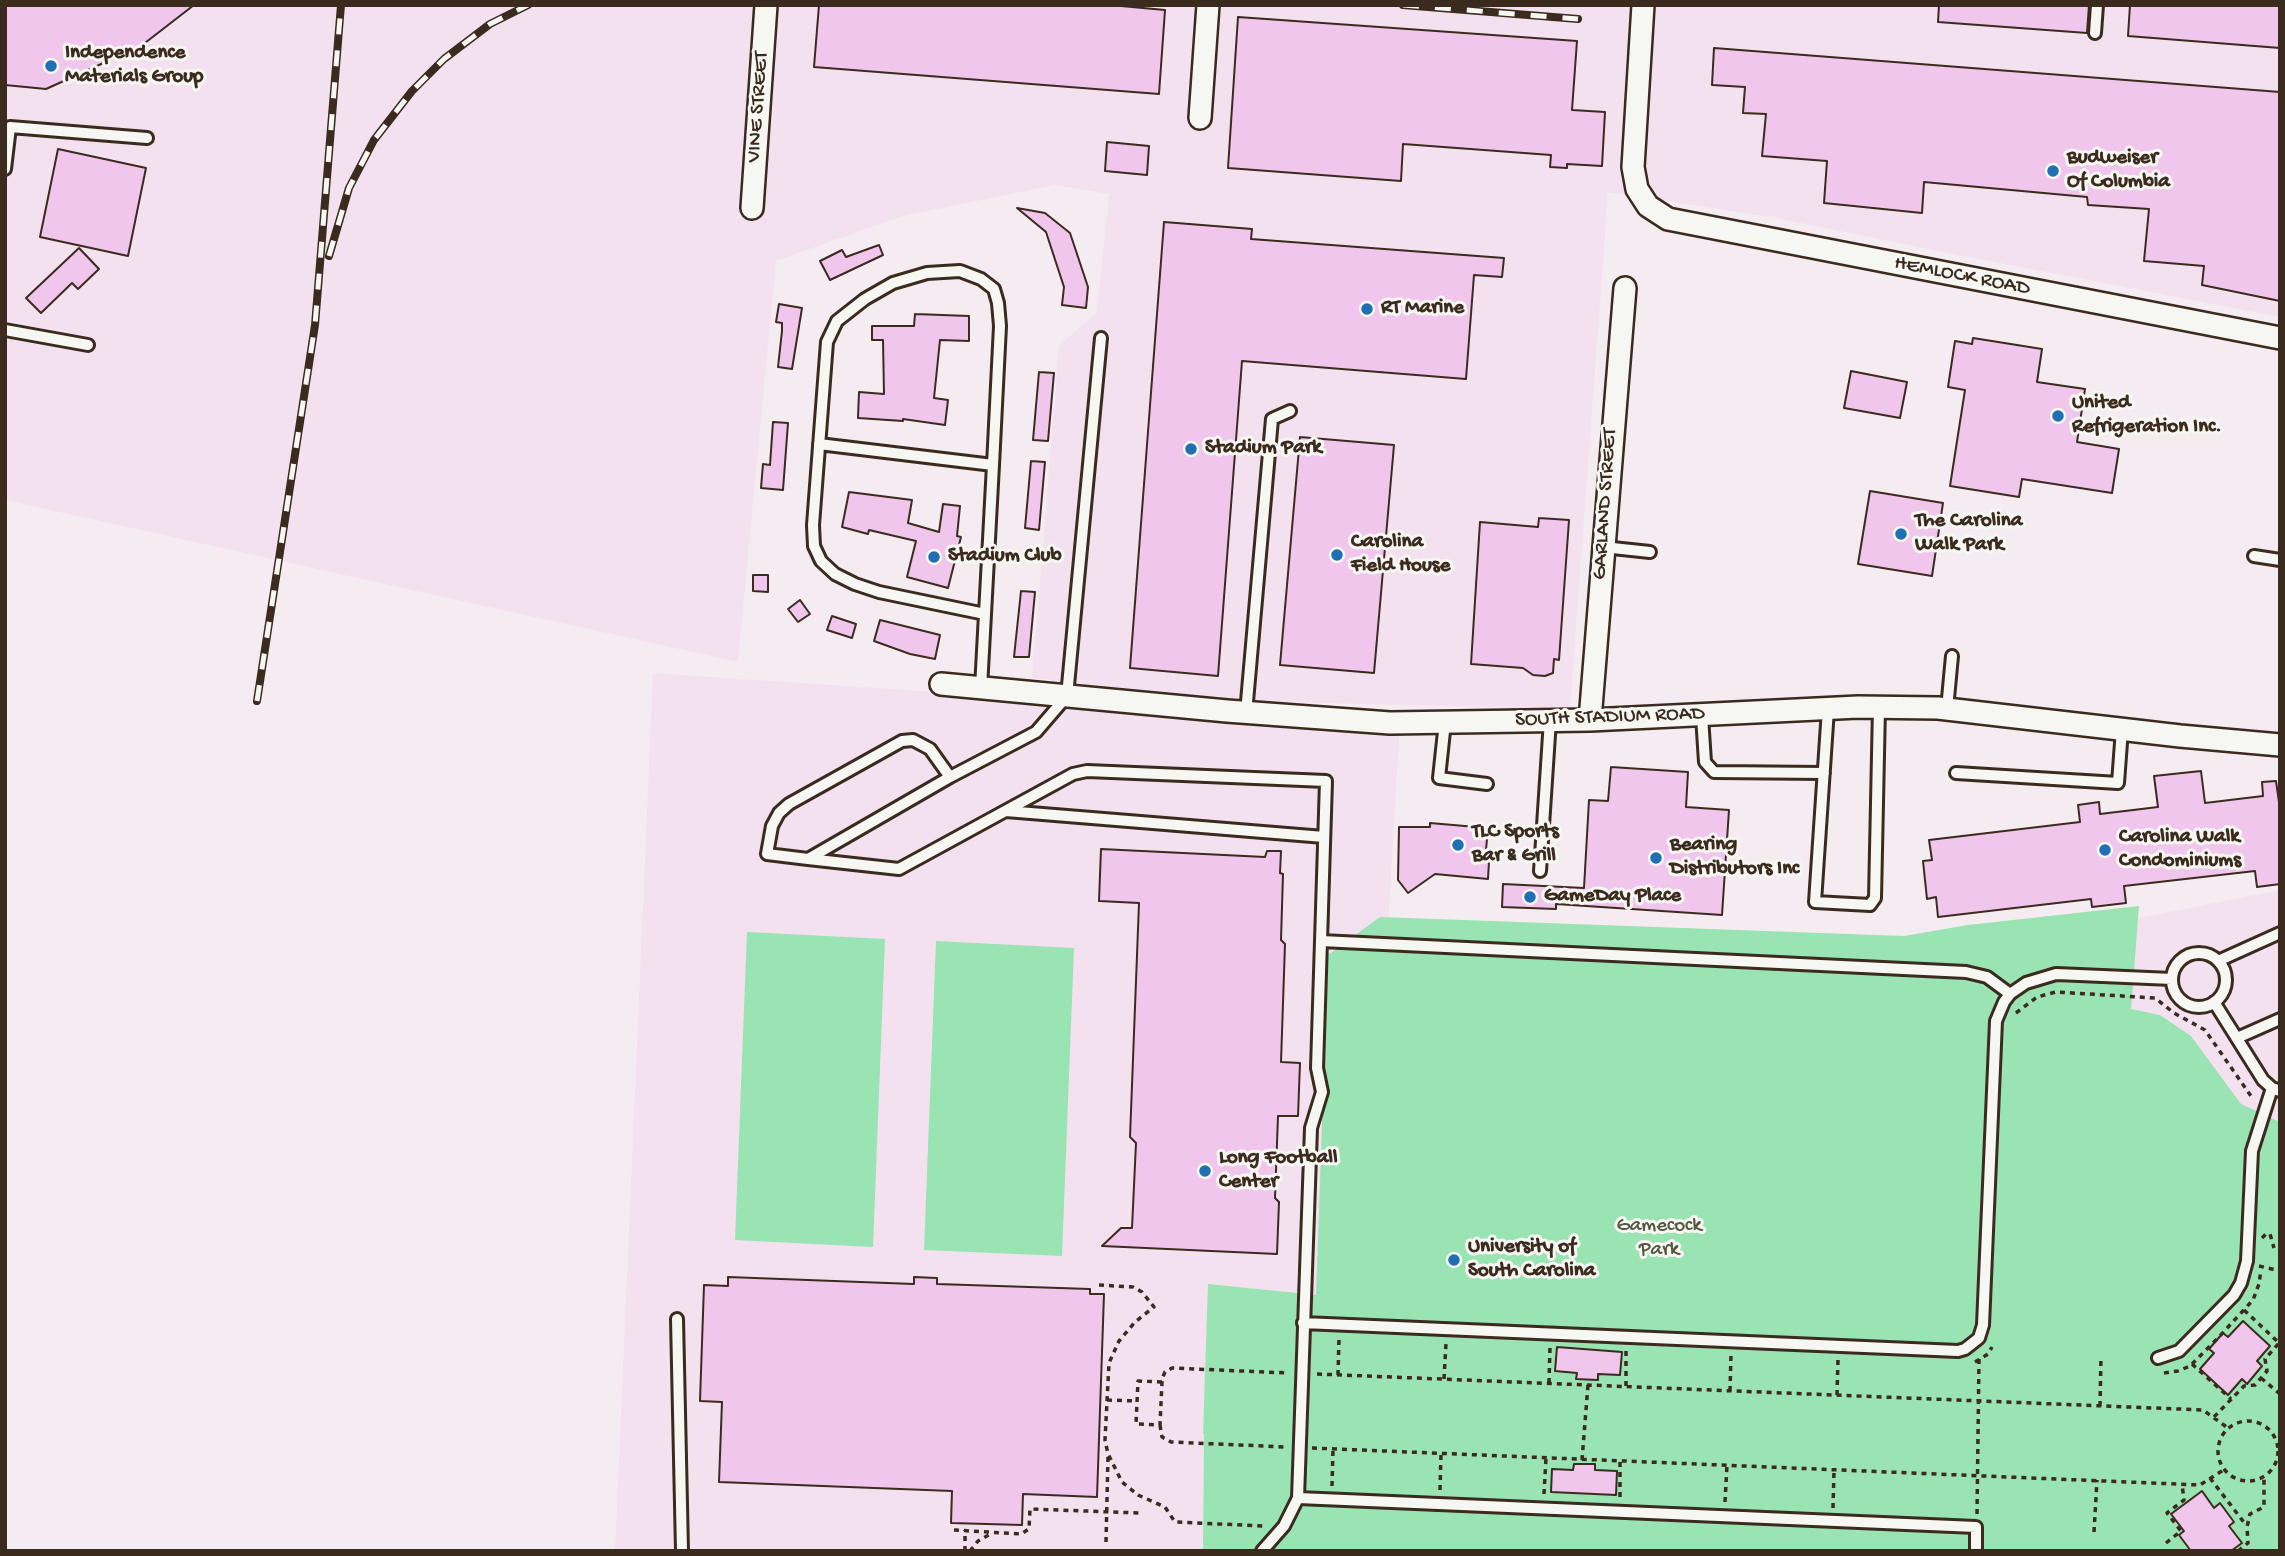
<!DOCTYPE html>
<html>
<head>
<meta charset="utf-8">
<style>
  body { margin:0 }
  #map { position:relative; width:2285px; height:1556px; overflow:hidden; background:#f5ecf1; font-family:"Gochi Hand",sans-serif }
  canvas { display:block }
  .frame { position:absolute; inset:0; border:7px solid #3b2a1e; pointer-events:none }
</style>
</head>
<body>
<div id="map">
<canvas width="2285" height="1556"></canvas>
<div class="frame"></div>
</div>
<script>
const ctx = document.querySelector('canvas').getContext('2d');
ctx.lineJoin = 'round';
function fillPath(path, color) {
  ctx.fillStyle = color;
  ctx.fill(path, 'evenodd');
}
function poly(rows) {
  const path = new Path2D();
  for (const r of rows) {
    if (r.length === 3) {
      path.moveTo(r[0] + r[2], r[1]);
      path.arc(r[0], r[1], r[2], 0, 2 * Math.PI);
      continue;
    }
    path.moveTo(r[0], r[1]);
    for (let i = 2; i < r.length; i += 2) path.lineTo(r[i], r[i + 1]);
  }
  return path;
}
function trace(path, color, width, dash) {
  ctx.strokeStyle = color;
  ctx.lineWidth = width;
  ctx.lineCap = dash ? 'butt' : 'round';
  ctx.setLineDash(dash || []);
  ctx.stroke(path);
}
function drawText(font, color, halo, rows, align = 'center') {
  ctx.font = font + ' "Gochi Hand",sans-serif';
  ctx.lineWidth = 6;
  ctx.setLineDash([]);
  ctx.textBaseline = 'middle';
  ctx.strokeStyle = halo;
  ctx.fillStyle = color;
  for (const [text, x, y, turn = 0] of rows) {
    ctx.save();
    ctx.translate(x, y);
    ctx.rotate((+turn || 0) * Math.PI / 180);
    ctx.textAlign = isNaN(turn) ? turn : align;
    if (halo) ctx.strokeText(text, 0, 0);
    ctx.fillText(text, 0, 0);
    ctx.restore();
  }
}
const built = poly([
  [5,5,2280,5,2280,317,1958,255,1776,218,1607,192,1605,237,1570,709,1238,701,1032,678,1059,346,1097,312,1109,194,1055,185,903,216,776,261,738,662,5,500],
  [653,673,1400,723,1387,944,2044,937,2280,890,2280,1551,615,1551]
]);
const green = poly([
  [2139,906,2131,1009,2160,1015,2191,1036,2241,1104,2280,1122,2280,1551,1203,1551,1204,1434,1203,1434,1208,1284,1316,1295,1328,955,1380,917,1904,936,1968,925],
  [747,932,885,939,873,1247,735,1240],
  [936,941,1074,948,1062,1256,924,1250]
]);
const building = poly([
  [5,5,194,5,141,46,46,89,5,85,5,5],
  [819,5,1110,5,1165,10,1159,94,814,67,819,5],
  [1939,5,2089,5,2087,33,1938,22,1939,5],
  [2130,5,2280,5,2280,48,2128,36,2130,5],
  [1238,17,1577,41,1572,110,1605,112,1602,166,1567,164,1567,168,1550,167,1551,155,1403,144,1401,181,1228,168,1238,17],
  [1714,48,2280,92,2280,301,2202,285,2204,266,2144,261,2149,209,2088,205,2087,197,1924,182,1922,213,1824,203,1827,161,1762,156,1766,114,1743,113,1745,87,1712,85,1714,48],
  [1107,142,1149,146,1147,175,1105,171,1107,142],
  [58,149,146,168,128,256,40,237,58,149],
  [1017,208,1045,213,1070,233,1088,287,1086,308,1062,305,1064,287,1046,232,1017,208],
  [1164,222,1252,229,1251,239,1504,258,1502,277,1474,275,1466,379,1242,361,1218,676,1130,668,1164,222],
  [879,245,883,255,830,280,820,261,842,250,846,257,879,245],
  [79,248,99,269,78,289,72,283,41,313,26,298,79,248],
  [779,304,802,308,792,369,778,367,782,331,782,323,776,322,779,304],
  [915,314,969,316,969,341,940,340,934,398,948,400,945,425,903,419,903,421,858,418,859,392,884,394,883,340,872,340,872,326,914,326,915,314],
  [1973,338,2042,349,2037,382,2085,389,2077,442,2119,449,2112,493,2022,479,2019,497,1950,486,1965,390,1948,387,1955,341,1972,344,1973,338],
  [1851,371,1907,382,1900,418,1844,408,1851,371],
  [1039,372,1054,373,1048,441,1033,440,1039,372],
  [773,422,788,423,783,490,761,488,763,464,770,465,773,422],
  [1300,437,1394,445,1374,673,1280,665,1300,437],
  [1031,461,1045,462,1039,530,1025,528,1031,461],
  [1870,491,1943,503,1932,576,1858,564,1870,491],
  [849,492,912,500,908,523,939,532,943,504,960,506,957,536,961,537,948,588,907,577,916,541,869,530,868,534,842,527,849,492],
  [1539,518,1569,520,1559,660,1554,659,1553,673,1545,676,1533,675,1523,668,1471,664,1480,522,1538,527,1539,518],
  [753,575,768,575,768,592,753,591,753,575],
  [1021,591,1035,592,1029,657,1014,657,1021,591],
  [800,600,810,614,798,622,788,609,800,600],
  [832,616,856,624,852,638,827,630,832,616],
  [880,620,940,635,935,659,910,654,874,641,880,620],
  [1611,767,1688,772,1686,807,1729,810,1722,915,1556,904,1556,909,1502,907,1503,884,1584,888,1589,800,1608,801,1611,767],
  [2201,771,2205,803,2263,796,2262,782,2276,781,2280,809,2280,884,2257,887,2255,871,2124,886,2126,903,2092,907,2091,899,1938,917,1936,897,1927,899,1923,861,1932,860,1929,840,2080,822,2078,805,2099,802,2100,814,2158,807,2154,776,2201,771],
  [1430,823,1488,828,1485,861,1489,861,1488,879,1435,874,1408,893,1398,880,1399,827,1430,827,1430,823],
  [1101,849,1265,857,1267,851,1281,851,1280,873,1283,874,1281,940,1285,944,1281,1062,1300,1063,1298,1116,1278,1116,1275,1198,1279,1202,1277,1254,1102,1246,1121,1228,1132,1228,1136,1143,1130,1137,1139,903,1099,901,1101,849],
  [728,1277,914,1284,914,1277,937,1278,937,1284,1090,1289,1090,1294,1104,1294,1097,1497,1023,1494,1022,1525,951,1523,952,1491,719,1482,722,1402,700,1401,704,1285,728,1286,728,1277],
  [2243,1321,2270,1346,2257,1361,2262,1366,2247,1384,2242,1379,2228,1395,2200,1369,2214,1353,2209,1349,2223,1333,2228,1337,2243,1321],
  [1557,1347,1622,1352,1620,1375,1598,1374,1598,1380,1576,1379,1577,1373,1555,1371,1557,1347],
  [1574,1464,1595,1464,1595,1470,1617,1471,1616,1495,1551,1492,1552,1469,1573,1470,1574,1464],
  [2202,1491,2214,1508,2220,1503,2234,1522,2229,1526,2242,1543,2231,1551,2191,1551,2179,1535,2184,1531,2171,1514,2202,1491]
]);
const path = poly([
  [2016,1013,2037,997,2056,992,2155,998,2174,1013,2205,1030,2253,1099],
  [2262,1238,2266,1234,2270,1234,2274,1248],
  [2259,1266,2280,1271],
  [1099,1285,1133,1287,1142,1292,1154,1307,1135,1322,1119,1341,1109,1363,1105,1440,1108,1454,1122,1482,1138,1495,1165,1507,1175,1522,1264,1526],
  [2244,1310,2278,1342],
  [1975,1362,1988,1354,1992,1347],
  [2192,1364,2231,1399],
  [2164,1373,2178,1371,2190,1366,2217,1339,2253,1300,2259,1284,2261,1270],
  [1317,1374,2203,1410,2228,1428],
  [1338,1375,1339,1338],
  [2261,1378,2280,1394],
  [1444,1379,1446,1343],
  [1162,1382,1138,1381,1136,1424,1160,1425,1162,1382,1162,1379,1165,1372,1172,1368,1288,1373],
  [1549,1383,1550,1347],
  [1626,1386,1626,1350],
  [1730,1391,1731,1354],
  [1837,1395,1838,1359],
  [1107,1400,1137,1401],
  [2100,1406,2101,1356],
  [2214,1417,2244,1386,2255,1385,2267,1371,2265,1359,2279,1343],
  [2248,1451,30],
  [1160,1425,1162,1437,1171,1442,1286,1447],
  [1312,1448,2200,1485,2225,1469],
  [1582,1460,1588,1385],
  [2210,1478,2246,1525],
  [1332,1486,1333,1449],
  [1440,1490,1441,1454],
  [1544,1494,1546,1458],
  [1620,1497,1620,1461],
  [1725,1502,1727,1465],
  [1833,1508,1834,1471],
  [1977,1514,1979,1358],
  [954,1530,1021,1534,1029,1529,1030,1509,1140,1513],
  [2094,1532,2097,1480],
  [1106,1542,1108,1456],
  [2166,1543,2181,1531,2167,1513,2184,1500,2182,1484],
  [965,1551,965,1530],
  [970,1551,978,1541,992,1533],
  [2238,1551,2248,1543,2247,1527,2250,1514,2264,1507,2264,1477]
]);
const lane = poly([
  [2095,33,2097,5],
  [5,169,10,127,147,138],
  [5,330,88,345],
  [819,444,993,465],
  [1603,547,1650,552],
  [2254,556,2280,560],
  [981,688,985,614,993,465,1000,326,998,303,994,289,981,279,960,271,927,273,893,283,865,299,837,321,827,342,813,525,814,546,821,561,835,574,855,584,879,592,985,614],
  [1828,709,1815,902,1870,905,1875,898,1879,707],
  [1947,709,1952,656],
  [1246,713,1272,419,1290,411],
  [1702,716,1705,762,1714,772,1824,773],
  [1445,722,1439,778,1487,784],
  [1956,773,2118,783,2122,729],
  [950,777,1036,732,1067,696,1101,338],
  [1006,811,1324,837],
  [808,859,950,777,930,749,913,740,902,741,789,804,779,813,772,826,767,854,808,859,899,869,1073,774,1087,771,1326,781,1321,941],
  [1540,871,1550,720],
  [2199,980,27],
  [2218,961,2280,933],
  [2214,1002,2263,1080,2272,1088,2280,1091],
  [2237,1038,2280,1019],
  [677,1319,682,1551],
  [1303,1323,1958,1351,1965,1349,1979,1338,1983,1325,1996,1021,2004,1002,2010,994,2026,983,2056,974,2172,979],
  [2158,1358,2179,1351,2234,1295,2241,1283,2247,1261,2252,1151,2272,1088],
  [1298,1498,1311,1128,1322,1092,1317,1068,1321,941,1966,972,1987,977,2010,994],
  [1262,1551,1284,1526,1298,1498,1976,1527,1976,1551]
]);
const street = poly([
  [1643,5,1633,167,1637,189,1648,206,1668,219,2280,338],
  [1200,118,1208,5],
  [752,208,766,5],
  [941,684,1227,711,1390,723,1590,720,1858,707,1938,708,2180,736,2280,745],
  [1590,720,1625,288]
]);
const rail = poly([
  [1403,5,1578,19],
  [329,256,349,188,374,140,412,91,444,59,490,24,528,5],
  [257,701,315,325,341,5]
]);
const markers = [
  [51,66,7,"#1f6fb2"],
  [2053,171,7,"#1f6fb2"],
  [1367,309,7,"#1f6fb2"],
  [2058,416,7,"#1f6fb2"],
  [1191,449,7,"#1f6fb2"],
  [1901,534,7,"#1f6fb2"],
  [1337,555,7,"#1f6fb2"],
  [934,557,7,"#1f6fb2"],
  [1458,845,7,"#1f6fb2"],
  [2105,850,7,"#1f6fb2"],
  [1656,858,7,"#1f6fb2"],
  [1530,897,7,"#1f6fb2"],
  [1205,1171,7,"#1f6fb2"],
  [1454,1260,7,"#1f6fb2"]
];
const poiNames = [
  ["Independence",65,54],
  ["Materials Group",65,78],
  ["Budweiser",2067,159],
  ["Of Columbia",2067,183],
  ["RT Marine",1381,309],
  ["United",2072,404],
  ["Refrigeration Inc.",2072,428],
  ["Stadium Park",1205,449],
  ["The Carolina",1915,522],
  ["Walk Park",1915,546],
  ["Carolina",1351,543],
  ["Field House",1351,567],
  ["Stadium Club",948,557],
  ["TLC Sports",1472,833],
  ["Bar & Grill",1472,857],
  ["Carolina Walk",2119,838],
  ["Condominiums",2119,862],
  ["Bearing",1670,846],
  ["Distributors Inc",1670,870],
  ["GameDay Place",1544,897],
  ["Long Football",1219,1159],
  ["Center",1219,1183],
  ["University of",1468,1248],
  ["South Carolina",1468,1272]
];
const streetNames = [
  ["VINE STREET",759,107,-86],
  ["HEMLOCK ROAD",1962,277,11],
  ["GARLAND STREET",1606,504,-86],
  ["SOUTH STADIUM ROAD",1610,718,-2]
];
const parkNames = [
  ["Gamecock",1659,1227],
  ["Park",1659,1251]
];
fillPath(built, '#f4e1f0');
fillPath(green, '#9ae3b2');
fillPath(building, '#f1c6ec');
trace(building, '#3b2a1e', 2);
trace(lane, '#3b2a1e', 16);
trace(street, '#3b2a1e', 26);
trace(path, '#3b2a1e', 3.5, [5, 5]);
trace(lane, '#f6f6f2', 10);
trace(street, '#f6f6f2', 21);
trace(rail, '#3b2a1e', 8);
trace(rail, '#f6f6f2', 5, [16]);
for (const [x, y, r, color] of markers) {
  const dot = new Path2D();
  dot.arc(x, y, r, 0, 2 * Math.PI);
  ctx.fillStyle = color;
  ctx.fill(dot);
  trace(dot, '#f6f6f2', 2.5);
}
drawText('bold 21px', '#3b2a1e', '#f6f6f2', poiNames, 'left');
drawText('21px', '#3b2a1e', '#f6f6f2', streetNames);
drawText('21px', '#535843', '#f6f6f2', parkNames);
</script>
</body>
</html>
